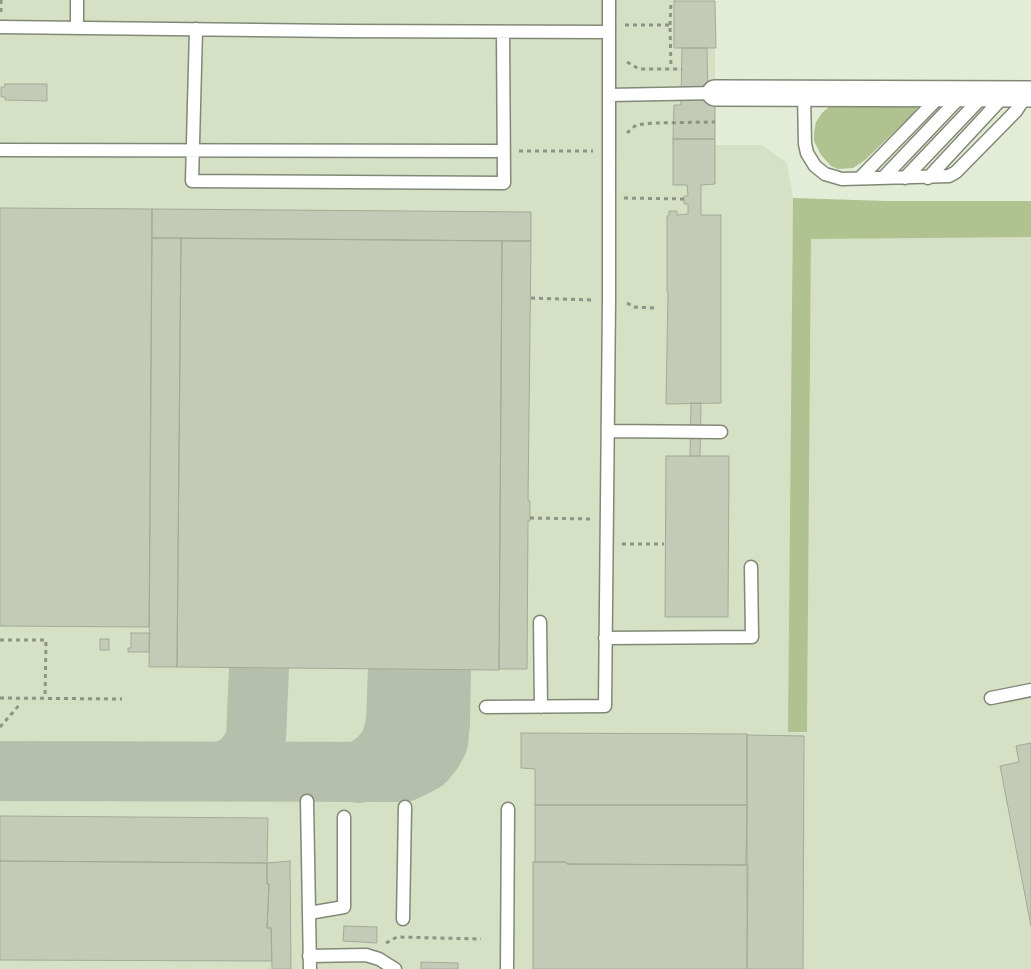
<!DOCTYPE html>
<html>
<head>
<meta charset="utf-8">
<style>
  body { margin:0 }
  canvas { display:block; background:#e3ecd7 }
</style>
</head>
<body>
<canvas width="1031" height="969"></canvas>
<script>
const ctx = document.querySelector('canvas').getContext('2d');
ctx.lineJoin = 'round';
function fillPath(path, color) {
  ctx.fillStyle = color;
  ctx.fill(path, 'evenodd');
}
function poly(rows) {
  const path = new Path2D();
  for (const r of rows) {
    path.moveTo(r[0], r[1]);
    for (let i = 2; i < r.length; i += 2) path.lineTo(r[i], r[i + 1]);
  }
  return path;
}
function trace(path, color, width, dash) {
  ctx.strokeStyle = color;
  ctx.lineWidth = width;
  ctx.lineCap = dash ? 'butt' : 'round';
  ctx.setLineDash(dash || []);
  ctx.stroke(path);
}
const built = poly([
  [0,0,715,0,715,145,762,145,787,163,793,198,789,732,807,731,811,239,1031,236,1031,969,0,969]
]);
const green = poly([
  [839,105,916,106,917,108,915,112,865,160,853,168,838,169,831,166,821,155,814,141,814,133,816,122,822,113,829,107],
  [793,198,887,201,1031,201,1031,237,811,239,807,732,788,732]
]);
const taxiway = poly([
  [0,771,404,772,424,762,433,751,438,742,440,722,441,670],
  [226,772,242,761,251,750,256,738,259,668],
  [358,773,378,760,388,747,392,739,396,722,398,669]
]);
const building = poly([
  [674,1,715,1,716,48,674,48,674,1],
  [682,48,707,48,708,105,715,105,715,139,673,139,674,105,681,105,682,48],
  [5,84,47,84,47,101,5,100,5,97,1,97,1,87,5,87,5,84],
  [673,139,715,139,715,184,701,185,701,215,721,215,721,403,666,404,668,291,667,291,667,216,669,216,669,211,677,211,677,215,688,214,688,204,684,204,684,196,688,196,687,185,673,185,673,139],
  [0,208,152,209,149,627,0,626,0,208],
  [152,209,531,212,531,241,152,238,152,209],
  [152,238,181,238,177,667,149,667,152,238],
  [181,238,502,241,499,670,177,667,181,238],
  [502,241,531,241,528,501,530,501,530,521,528,521,527,669,499,669,502,241],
  [691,403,701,403,700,456,690,456,691,403],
  [666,456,729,456,728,617,665,617,666,456],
  [131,633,150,633,149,652,128,652,128,648,131,648,131,633],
  [100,639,109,639,109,650,100,650,100,639],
  [521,733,747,734,747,805,535,805,535,769,521,768,521,733],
  [747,735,804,736,803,969,747,969,747,735],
  [1031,743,1031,926,1000,766,1019,762,1016,746,1031,743],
  [535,805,747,805,746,865,567,864,566,862,535,862,535,805],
  [0,816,268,818,267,863,0,861,0,816],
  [0,861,267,863,267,884,269,884,267,928,271,928,272,961,0,960,0,861],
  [290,861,291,969,272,969,271,928,267,928,269,884,267,884,267,863,290,861],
  [533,862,566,862,567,864,748,865,747,969,533,969,533,862],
  [344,926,377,927,377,943,343,941,344,926],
  [421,962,458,963,458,969,421,969,421,962]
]);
const path = poly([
  [1,12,1,0],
  [625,25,670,25,671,68],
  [670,25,671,2],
  [627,62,639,69,682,69],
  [627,133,636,125,653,123,715,122],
  [519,151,593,151],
  [624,198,684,199],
  [531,298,594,300],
  [627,303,634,307,655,308],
  [530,518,591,519],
  [622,544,664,544],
  [0,640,46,640,45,698],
  [0,698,122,699],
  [0,727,20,704],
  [386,943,397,937,481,939]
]);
const service = poly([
  [77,0,77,28],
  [0,27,341,31,609,32],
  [196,29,192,181,504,183,503,32],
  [804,94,805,144,807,153,815,166,825,174,842,179,949,176,956,172,1016,111,1027,94],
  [609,95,715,93],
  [0,150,496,151],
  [860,178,942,94],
  [883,178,962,95],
  [905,178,984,95],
  [928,178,1005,95],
  [608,431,721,432],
  [540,622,541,707],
  [605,638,752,637,751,567],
  [991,698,1031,690],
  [486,707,605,706,609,300,609,0],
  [307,801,310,969],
  [309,913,344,907,344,817],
  [403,919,405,807],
  [309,956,366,955,379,959,395,969],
  [507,969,508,809]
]);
const minor = poly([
  [715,93,1031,94]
]);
fillPath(built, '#d6e0c5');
fillPath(green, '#afc290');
trace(taxiway, '#b6beac', 60);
fillPath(building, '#c3cbb7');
trace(building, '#a3ab98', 1);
trace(service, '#818976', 15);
trace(minor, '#818976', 28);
trace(path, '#8d9485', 3, [4, 4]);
trace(service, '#fff', 12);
trace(minor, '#fff', 25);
</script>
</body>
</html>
